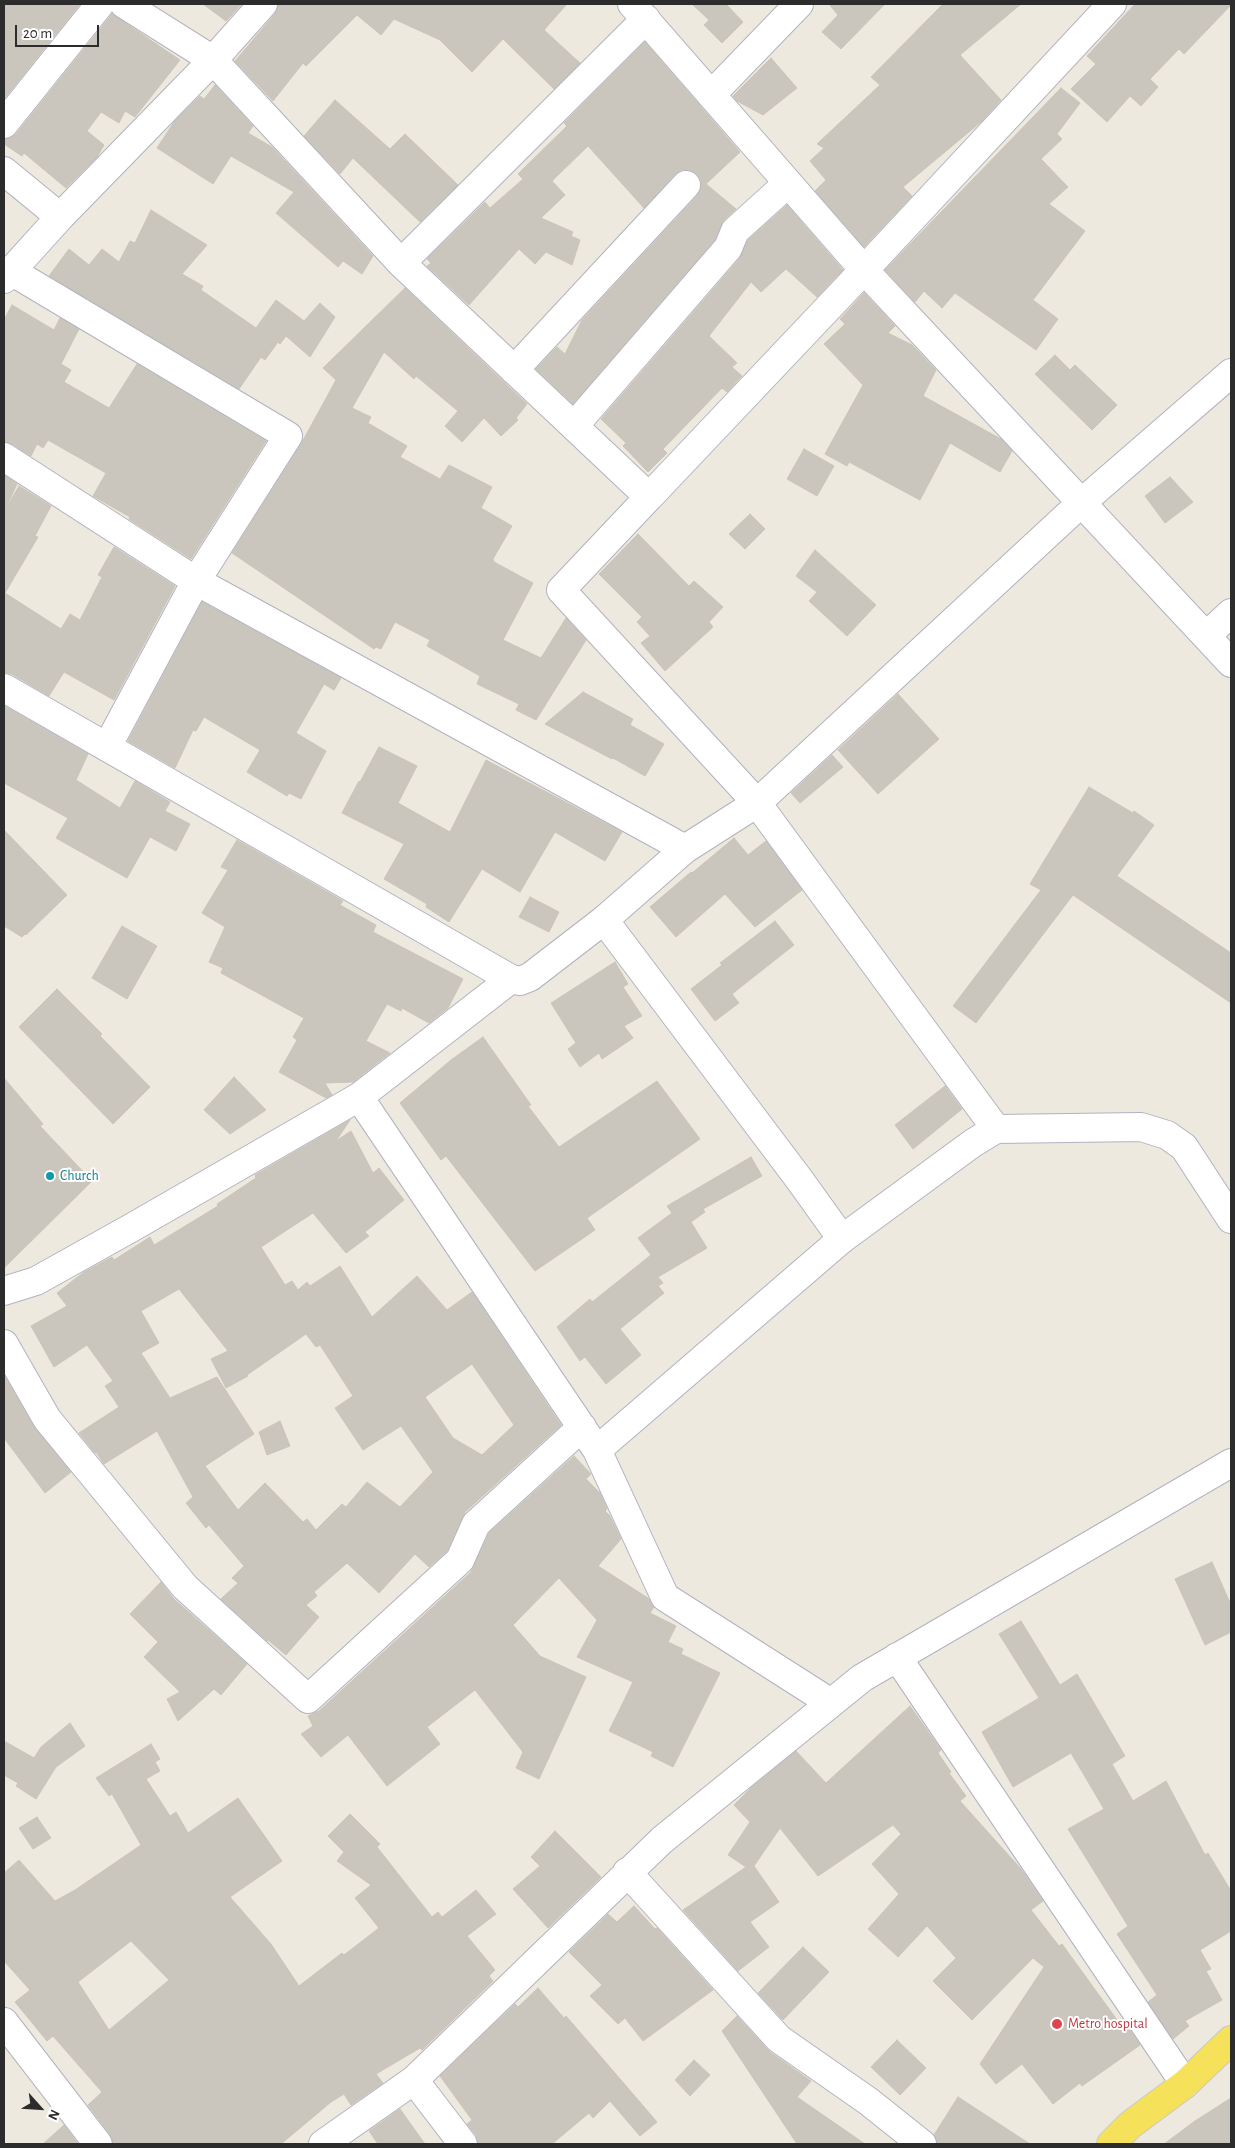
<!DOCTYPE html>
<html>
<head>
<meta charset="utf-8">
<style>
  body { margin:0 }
  #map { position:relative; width:1235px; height:2148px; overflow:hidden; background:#eee9de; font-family:"Alegreya Sans",sans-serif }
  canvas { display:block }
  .frame { position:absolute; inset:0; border:5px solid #2c2c2c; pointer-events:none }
  .north { position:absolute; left:15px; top:2083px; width:50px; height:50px; -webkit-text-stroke:4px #fff; paint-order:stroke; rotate:116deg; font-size:14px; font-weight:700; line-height:20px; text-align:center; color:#2c2c2c }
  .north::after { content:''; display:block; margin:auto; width:18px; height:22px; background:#2c2c2c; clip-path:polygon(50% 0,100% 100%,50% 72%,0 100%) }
  .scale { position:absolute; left:15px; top:25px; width:84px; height:22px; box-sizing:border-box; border:2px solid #2c2c2c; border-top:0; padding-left:6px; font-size:15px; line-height:18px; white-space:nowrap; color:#2c2c2c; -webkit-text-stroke:4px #fff; paint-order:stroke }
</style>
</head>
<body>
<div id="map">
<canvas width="1235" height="2148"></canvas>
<div class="frame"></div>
<div class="north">N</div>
<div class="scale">20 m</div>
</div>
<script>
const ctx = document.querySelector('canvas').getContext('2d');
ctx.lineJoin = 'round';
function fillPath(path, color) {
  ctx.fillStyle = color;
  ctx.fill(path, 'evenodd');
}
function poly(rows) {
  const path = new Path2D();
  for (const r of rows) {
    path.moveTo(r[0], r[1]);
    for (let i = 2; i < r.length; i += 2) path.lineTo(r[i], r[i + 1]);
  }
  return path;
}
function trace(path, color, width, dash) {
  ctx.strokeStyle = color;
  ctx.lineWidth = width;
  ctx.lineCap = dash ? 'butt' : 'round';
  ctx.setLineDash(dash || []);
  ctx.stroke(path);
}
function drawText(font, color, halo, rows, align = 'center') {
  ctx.font = font + ' "Alegreya Sans",sans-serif';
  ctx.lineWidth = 4;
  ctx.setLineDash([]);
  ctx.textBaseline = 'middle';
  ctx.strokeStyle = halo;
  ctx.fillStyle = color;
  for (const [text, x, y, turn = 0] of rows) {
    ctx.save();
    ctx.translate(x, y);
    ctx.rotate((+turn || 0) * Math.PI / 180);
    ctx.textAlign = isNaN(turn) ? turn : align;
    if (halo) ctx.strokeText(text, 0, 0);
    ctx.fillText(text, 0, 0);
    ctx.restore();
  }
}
const building = poly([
  [4,4,80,4,4,99,4,4],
  [203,4,242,4,226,21,203,4],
  [278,4,567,4,544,30,580,63,554,89,503,39,472,72,440,40,394,19,381,35,357,15,306,66,303,63,273,101,235,61,275,14,278,4],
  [692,4,726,4,743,22,722,43,704,25,709,20,692,4],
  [829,4,885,4,841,49,822,32,838,15,829,4],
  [943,4,1021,4,960,55,1001,100,982,121,903,187,912,196,864,247,815,191,826,180,810,161,824,148,817,144,880,85,871,77,943,4],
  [1135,4,1231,5,1184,54,1179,49,1150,79,1158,87,1141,106,1130,96,1107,122,1071,89,1096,64,1087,56,1135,4],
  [112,14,180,60,135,117,125,111,119,123,101,112,87,131,104,145,97,157,66,188,24,153,22,156,4,144,4,139,10,138,16,134,112,14],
  [645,42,740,152,706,184,736,209,724,220,715,240,573,404,536,369,557,347,565,354,582,320,697,196,701,188,701,180,697,174,689,170,681,170,675,174,644,208,588,146,552,181,565,195,541,218,573,232,571,236,580,240,572,265,546,252,535,264,519,249,469,305,427,266,431,263,427,259,485,202,490,208,523,179,518,174,567,126,564,123,645,42],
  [771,58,797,88,763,115,737,101,733,96,771,58],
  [215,85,253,126,248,133,272,147,373,256,362,274,343,261,338,267,276,213,294,192,231,156,213,184,157,148,174,122,200,96,204,99,215,85],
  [1061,88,1080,103,1057,134,1062,139,1041,159,1068,187,1049,204,1085,231,1033,300,1058,319,1036,350,955,293,942,308,924,291,915,302,885,270,1061,88],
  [335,100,390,149,405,134,458,185,420,222,353,158,340,174,304,136,335,100],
  [787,205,843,270,817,297,786,269,761,292,751,282,709,336,737,363,732,367,742,376,727,392,722,388,663,449,667,453,648,472,623,446,626,443,601,419,740,258,748,240,787,205],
  [151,210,207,245,182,274,203,286,201,290,256,328,276,300,304,321,320,303,335,317,310,357,286,336,280,344,278,342,265,360,261,357,239,389,49,276,69,249,89,265,102,249,119,262,130,241,135,243,151,210],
  [405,288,527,404,516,418,518,420,501,436,484,418,462,442,445,426,458,411,416,376,414,379,384,352,352,408,371,417,368,423,407,446,400,457,440,479,449,465,492,487,481,508,512,526,493,559,494,562,533,583,503,640,541,658,566,618,586,640,536,720,516,710,519,704,477,684,480,676,427,646,430,640,395,622,381,649,376,647,374,649,232,553,301,444,336,380,323,368,405,288],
  [864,293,895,326,888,333,912,345,936,370,923,396,1001,439,1012,451,1000,472,950,443,920,500,849,462,847,466,825,454,863,385,824,344,845,324,840,319,864,293],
  [12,305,54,330,60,318,79,329,61,364,71,370,64,382,109,408,137,364,266,441,191,559,129,519,130,517,93,496,106,473,48,440,43,448,37,444,31,456,12,444,4,442,4,320,12,305],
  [1055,355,1070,370,1075,365,1117,405,1092,430,1035,374,1055,355],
  [804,449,834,466,817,496,787,479,804,449],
  [4,475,17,484,4,512,4,475],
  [1170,477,1193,502,1165,523,1145,496,1170,477],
  [19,486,51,506,35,536,38,537,5,593,61,629,70,614,80,620,102,577,98,575,114,547,175,586,114,700,64,672,49,696,12,674,4,672,4,512,19,486],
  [750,514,765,529,745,549,729,534,750,514],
  [638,534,689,586,694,581,723,607,709,622,713,627,665,671,641,643,650,636,637,622,642,617,599,574,638,534],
  [815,550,876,605,847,636,809,601,817,592,796,576,815,550],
  [202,602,341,678,334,690,324,684,296,733,326,751,301,799,289,793,287,796,247,772,260,750,204,717,196,731,193,730,175,768,128,741,202,602],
  [583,692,633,719,630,725,664,744,645,776,613,758,612,759,545,724,583,692],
  [898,694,939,739,878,794,838,750,898,694],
  [4,706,88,754,76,780,120,808,135,781,170,802,165,811,190,824,176,851,150,837,127,878,56,838,68,818,4,783,4,706],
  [379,747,417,766,398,803,450,832,486,760,622,832,605,861,555,832,520,892,482,869,449,922,426,907,427,904,384,879,404,844,342,813,359,781,360,782,379,747],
  [832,755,843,767,800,803,791,793,832,755],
  [1089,787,1133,813,1134,811,1154,825,1117,876,1231,953,1231,1003,1073,895,976,1023,953,1006,1041,890,1030,884,1089,787],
  [4,830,67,895,26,935,25,934,22,937,4,926,4,830],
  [734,838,748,855,766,841,802,890,755,927,725,894,676,937,650,907,691,872,692,873,734,838],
  [237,840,343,901,340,905,376,925,373,932,463,979,448,1008,429,1023,402,1008,401,1011,387,1004,366,1041,390,1053,353,1082,325,1083,332,1095,326,1098,279,1072,297,1040,293,1037,304,1018,221,973,223,968,209,962,225,927,202,913,228,870,221,867,237,840],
  [530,897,559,912,549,932,519,917,530,897],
  [775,921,794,945,732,994,739,1003,715,1021,691,989,722,965,720,963,775,921],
  [122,926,157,946,127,999,92,978,122,926],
  [615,962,628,984,623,987,642,1016,624,1026,633,1038,602,1059,599,1053,580,1067,568,1049,576,1043,551,1003,615,962],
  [57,989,102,1034,100,1036,150,1087,113,1124,19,1027,57,989],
  [483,1037,531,1105,528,1106,559,1147,657,1081,700,1139,587,1218,595,1230,535,1271,446,1156,441,1160,400,1103,451,1060,483,1037],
  [234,1077,266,1110,230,1134,204,1110,234,1077],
  [4,1078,43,1124,40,1126,92,1181,4,1268,4,1078],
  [945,1086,962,1109,913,1149,895,1125,945,1086],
  [350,1120,336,1141,351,1131,373,1173,379,1168,404,1200,365,1232,369,1236,346,1253,313,1213,261,1247,285,1285,292,1281,298,1290,307,1282,310,1286,340,1266,372,1317,417,1276,447,1310,472,1292,561,1425,465,1512,447,1551,429,1567,415,1554,379,1593,347,1563,314,1592,317,1596,306,1605,319,1617,286,1655,268,1640,267,1641,221,1599,238,1583,232,1578,244,1566,209,1525,206,1528,186,1503,193,1497,157,1431,104,1464,96,1452,95,1453,79,1433,119,1407,105,1386,113,1381,87,1345,54,1367,31,1326,67,1306,57,1293,84,1272,112,1257,114,1260,150,1237,154,1245,218,1206,217,1204,256,1178,255,1175,350,1120],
  [179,1289,228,1351,211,1359,226,1388,248,1376,247,1375,306,1334,316,1347,320,1345,353,1396,335,1408,363,1450,401,1426,433,1472,400,1507,367,1482,346,1507,342,1504,316,1530,307,1519,303,1522,265,1483,238,1510,205,1466,254,1434,217,1377,170,1398,141,1353,159,1343,141,1311,179,1289],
  [472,1364,514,1425,482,1455,453,1438,425,1397,472,1364],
  [751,1157,762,1176,703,1209,705,1212,691,1222,707,1248,658,1277,663,1283,658,1286,664,1293,620,1329,641,1355,606,1384,585,1357,580,1361,557,1327,590,1299,592,1302,651,1255,638,1238,672,1213,667,1206,751,1157],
  [4,1375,34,1427,71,1472,45,1493,4,1438,4,1375],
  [280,1421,290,1446,267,1455,259,1432,280,1421],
  [574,1456,591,1474,586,1479,600,1493,607,1509,605,1511,610,1516,621,1539,598,1566,648,1598,654,1607,650,1613,676,1626,668,1642,683,1649,681,1654,720,1673,673,1767,651,1756,653,1752,609,1731,633,1682,577,1657,597,1620,559,1578,513,1625,540,1656,586,1677,539,1779,516,1768,523,1752,475,1690,427,1727,440,1744,387,1786,348,1735,321,1757,301,1734,313,1726,308,1716,319,1711,471,1572,489,1533,574,1456],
  [1212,1562,1231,1605,1231,1632,1205,1645,1175,1579,1212,1562],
  [161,1582,174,1599,247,1664,221,1695,214,1689,178,1721,167,1699,180,1692,144,1657,158,1642,130,1614,161,1582],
  [1021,1621,1060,1685,1077,1674,1125,1756,1112,1764,1133,1801,1166,1781,1205,1855,1208,1853,1231,1891,1231,1931,1200,1950,1211,1969,1206,1971,1222,2000,1185,2021,1189,2026,1173,2039,1148,2002,1157,1995,1117,1934,1128,1926,1068,1829,1104,1809,1071,1753,1013,1787,982,1732,1039,1698,999,1634,1021,1621],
  [910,1706,941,1750,938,1753,951,1772,949,1773,966,1796,960,1801,1021,1869,1043,1901,1031,1910,1059,1946,1062,1944,1120,2024,1124,2021,1140,2045,1082,2086,1080,2083,1053,2104,1022,2064,996,2084,980,2064,1044,1967,1033,1958,972,2020,933,1981,956,1958,927,1926,898,1957,868,1929,899,1894,872,1864,901,1834,893,1825,818,1876,780,1828,754,1866,779,1902,750,1922,769,1947,738,1971,683,1910,746,1867,728,1855,750,1822,734,1805,752,1787,796,1751,826,1783,910,1706],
  [70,1723,85,1746,56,1767,36,1799,16,1786,18,1783,4,1775,4,1741,34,1758,41,1747,70,1723],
  [151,1744,160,1759,155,1762,160,1771,146,1779,170,1816,176,1812,188,1833,238,1798,282,1861,230,1897,271,1944,299,1986,342,1953,344,1955,379,1928,355,1898,371,1885,337,1861,344,1852,328,1836,350,1814,380,1844,377,1847,432,1917,438,1912,442,1917,476,1890,496,1914,467,1936,495,1970,489,1976,493,1981,422,2050,420,2048,376,2074,383,2083,351,2105,344,2094,331,2102,281,2144,113,2144,110,2134,88,2105,102,2092,53,2036,47,2041,15,2002,30,1990,4,1961,4,1873,19,1860,55,1901,75,1890,141,1845,112,1794,109,1796,96,1778,151,1744],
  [131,1941,169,1980,109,2030,78,1982,131,1941],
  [37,1817,51,1838,33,1849,19,1828,37,1817],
  [555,1831,601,1877,548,1928,513,1889,540,1866,531,1857,555,1831],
  [634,1906,655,1929,657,1928,713,1990,643,2041,625,2018,618,2024,590,1996,602,1985,569,1952,608,1914,617,1922,634,1906],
  [803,1947,829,1972,783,2020,758,1993,803,1947],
  [538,1988,564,2018,566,2016,657,2122,640,2136,610,2101,593,2118,589,2113,552,2144,478,2144,476,2135,467,2124,472,2120,440,2076,515,2004,518,2007,538,1988],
  [737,2016,770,2052,811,2081,797,2097,865,2144,797,2144,722,2031,737,2016],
  [897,2040,926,2068,900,2095,871,2067,897,2040],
  [694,2060,710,2075,690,2096,675,2080,694,2060],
  [958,2097,1030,2144,937,2144,934,2135,958,2097],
  [1231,2098,1231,2144,1164,2144,1195,2121,1231,2098],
  [400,2109,425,2144,378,2144,369,2131,400,2109],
  [64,2125,78,2144,43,2144,64,2125]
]);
const minor = poly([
  [263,4,213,60,401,263,646,19],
  [632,4,864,270,1231,663],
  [711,95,799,4],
  [4,124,100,4],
  [4,171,60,217],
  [401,263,649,497,561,590,757,803,685,849],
  [4,279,60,217,213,60,124,4],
  [514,370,686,185],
  [574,426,728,248,735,231,788,183],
  [4,457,196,581,288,436,11,271],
  [649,497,864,270,1112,4],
  [1206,636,1231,613],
  [107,747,196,581,685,849,604,920],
  [359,1097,597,1450,665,1597,831,1703],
  [996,1129,757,803,1080,504,1231,373],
  [4,1291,36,1281,131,1228,359,1097,511,979],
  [4,1344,47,1419,185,1587,308,1699,460,1560,476,1524,582,1427],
  [597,1450,842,1239],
  [897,1657,1185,2084],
  [627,1872,779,2039,868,2101,922,2144],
  [4,2022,98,2144],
  [414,2080,463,2144],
  [323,2144,414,2080,662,1840,862,1678,1231,1463]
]);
const secondary = poly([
  [4,688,511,979,520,981,530,977,604,920,799,1179,842,1239,973,1143,996,1129,1141,1127,1167,1135,1184,1147,1231,1219]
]);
const primary = poly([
  [1111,2144,1130,2125,1185,2084,1231,2040]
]);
const markers = [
  [50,1176,5,"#0f9aa8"],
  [1057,2024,6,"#e0444e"]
];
const cultureNames = [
  ["Church",60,1176]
];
const healthNames = [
  ["Metro hospital",1068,2024]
];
fillPath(building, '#cac5bd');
trace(building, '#cac5b7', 1);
trace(minor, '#b2b2c0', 30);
trace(secondary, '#b2b2c0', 30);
trace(primary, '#c8c8c8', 30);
trace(minor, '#fff', 28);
trace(secondary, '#fff', 28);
trace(primary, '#f6e25a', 28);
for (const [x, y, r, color] of markers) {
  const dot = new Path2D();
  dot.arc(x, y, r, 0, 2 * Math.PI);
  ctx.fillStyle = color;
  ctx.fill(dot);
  trace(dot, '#fff', 2);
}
drawText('14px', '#0d838f', '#fff', cultureNames, 'left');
drawText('14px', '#be3a42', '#fff', healthNames, 'left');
</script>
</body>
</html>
